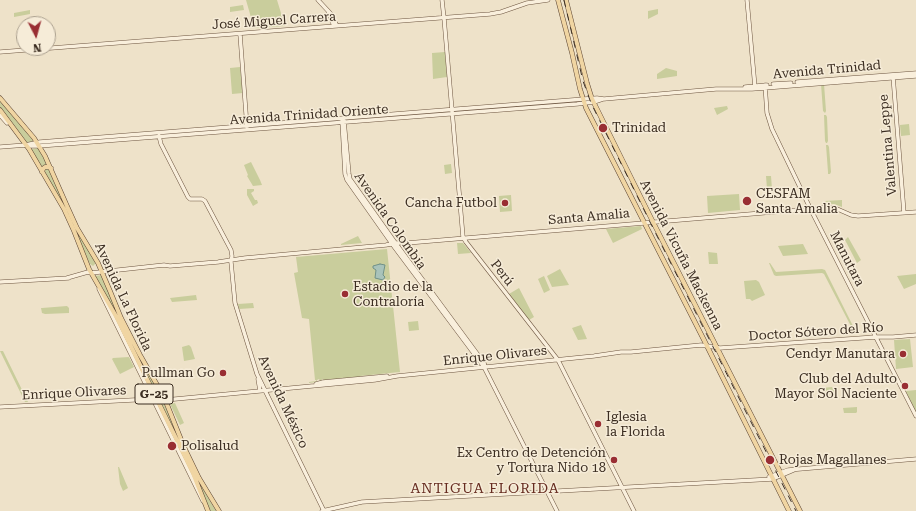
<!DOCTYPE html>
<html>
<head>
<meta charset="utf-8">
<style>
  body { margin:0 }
  #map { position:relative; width:916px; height:511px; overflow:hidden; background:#eee2c9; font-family:"Roboto Serif",serif }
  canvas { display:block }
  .north { position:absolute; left:16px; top:16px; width:40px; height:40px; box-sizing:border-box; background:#f6ecd8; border:1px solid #aba08f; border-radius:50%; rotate:174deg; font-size:11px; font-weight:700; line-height:16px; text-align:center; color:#3b2d21 }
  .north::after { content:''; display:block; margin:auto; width:14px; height:18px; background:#992e33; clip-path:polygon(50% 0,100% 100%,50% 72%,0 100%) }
</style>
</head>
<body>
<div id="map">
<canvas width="916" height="511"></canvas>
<div class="north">N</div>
</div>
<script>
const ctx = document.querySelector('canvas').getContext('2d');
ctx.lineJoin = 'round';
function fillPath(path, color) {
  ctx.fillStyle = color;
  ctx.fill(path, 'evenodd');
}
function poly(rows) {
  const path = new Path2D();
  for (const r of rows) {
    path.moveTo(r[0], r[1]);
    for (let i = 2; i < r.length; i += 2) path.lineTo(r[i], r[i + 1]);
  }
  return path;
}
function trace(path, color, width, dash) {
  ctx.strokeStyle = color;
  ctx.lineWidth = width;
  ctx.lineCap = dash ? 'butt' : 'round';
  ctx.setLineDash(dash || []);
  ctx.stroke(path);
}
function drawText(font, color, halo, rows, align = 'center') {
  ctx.font = font + ' "Roboto Serif",serif';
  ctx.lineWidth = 3;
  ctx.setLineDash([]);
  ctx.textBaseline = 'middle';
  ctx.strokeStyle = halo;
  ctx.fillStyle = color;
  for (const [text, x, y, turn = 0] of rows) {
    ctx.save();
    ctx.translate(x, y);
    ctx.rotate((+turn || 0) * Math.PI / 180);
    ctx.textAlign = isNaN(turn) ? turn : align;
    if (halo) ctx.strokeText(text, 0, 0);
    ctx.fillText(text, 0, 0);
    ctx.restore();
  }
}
const green = poly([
  [246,0,277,0,285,26,254,28],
  [243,5,244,10,230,12,230,7],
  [658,9,658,14,648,19,648,11],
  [30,10,30,14,14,17,14,13],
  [445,52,447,77,433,79,432,53],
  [240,67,243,93,232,94,230,68],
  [666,68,677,71,677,76,657,79,657,74],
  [821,84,824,84,826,111,825,113,823,111],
  [0,100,14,116,34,142,27,143,6,117,0,107],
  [727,106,728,109,717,115,714,108],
  [824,115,826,115,827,117,828,141,827,143,826,143,825,141],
  [909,124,910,135,901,136,900,125],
  [826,145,828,145,829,147,831,172,830,174,828,174,828,172],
  [39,148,95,262,96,263,93,266,90,264,31,149],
  [251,162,260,180,262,185,253,186,247,176,248,175,244,165],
  [451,164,452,173,445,174,444,165],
  [766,176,771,176,772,189,767,189],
  [247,189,254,189,254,191,251,193,255,200,257,200,258,203,253,206,247,195],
  [739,194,740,210,708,213,707,196],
  [511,195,512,211,500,212,499,196],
  [842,200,842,207,834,204,825,204,825,201],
  [641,226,642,229,613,243,606,229],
  [358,236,362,243,341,245,341,244],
  [848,237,861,260,857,263,845,240],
  [457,243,463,243,471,253,458,254],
  [803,244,808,254,783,256,778,246],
  [387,249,400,372,360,376,360,377,343,379,342,377,342,379,324,381,323,379,322,379,322,381,320,381,319,379,317,380,316,382,309,383,309,382,316,381,316,380,315,380,309,319,302,318,294,273,298,272,296,257],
  [708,252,717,253,718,264,709,264],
  [769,263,770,263,776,272,822,269,825,270,857,334,855,334,824,274,822,273,776,276,774,275],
  [560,269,569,285,552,287,547,276],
  [916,274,916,284,904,289,897,276],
  [102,275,155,384,154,385,151,386,95,276],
  [544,276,550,290,544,293,538,279],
  [756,280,759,282,765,295,752,301,750,299,746,299,744,281],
  [519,288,534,317,529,320,509,294],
  [196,295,197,300,172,302,170,298],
  [253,303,254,308,239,309,238,304],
  [67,306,69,308,69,313,45,314,42,313,41,308,42,308],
  [418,321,419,330,409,331,408,322],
  [581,325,587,339,578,340,572,328],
  [910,339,913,367,896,369,894,340],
  [189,345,191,347,195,359,184,361,182,347],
  [0,351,3,351,28,402,25,402],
  [129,357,134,367,120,374,112,359,113,358],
  [832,387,835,392,821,393,821,388,822,388],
  [916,390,916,413,906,391],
  [160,403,164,404,203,489,216,511,209,511],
  [175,403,184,423,180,425,170,404],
  [857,407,857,412,856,413,844,413,843,408],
  [118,467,119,467,128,488,123,491,120,484]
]);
const water = poly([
  [380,264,385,265,383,275,385,277,383,280,375,278,376,270,373,268,373,266,380,264]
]);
const secondary = poly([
  [318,0,331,14,337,26],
  [442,0,444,18,463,237,466,242,558,360,634,511],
  [747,0,755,87],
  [328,11,334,26],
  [240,34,247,127],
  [0,52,490,14,501,12,527,3,548,0],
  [893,76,904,213],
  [797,82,916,73],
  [773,84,791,83],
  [765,85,767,113,772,129,811,210,916,416],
  [745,87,767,85],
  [0,115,7,123],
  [342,121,345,174,347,180,395,248,484,367,557,511],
  [344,121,349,174,350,179,394,241,484,363,485,366,484,367],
  [159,136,161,144,188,197,190,199,202,199,205,201,231,250,232,256,231,262,235,303,257,374,324,511],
  [26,145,30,144,40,142,597,98,604,99,716,89,752,89,916,76],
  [0,147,26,145,31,146,39,146,577,104,594,102,603,99],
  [823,207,835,208,851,215,858,216,916,212],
  [164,265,170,266,218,262,245,258,386,245,396,243,407,243,798,210,811,210,825,207],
  [67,278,88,272,91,273,164,265],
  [0,282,69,278],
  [99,289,203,501],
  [258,379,260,391],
  [316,384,323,382,387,376],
  [0,407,152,399,165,400,375,380,397,376,594,356,621,352,631,352,701,345,720,348,876,337,893,337,916,335],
  [769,477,788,470,916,459],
  [322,511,362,502,773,479,794,470]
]);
const primary = poly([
  [558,0,572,53,580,89,586,108,704,340,789,511],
  [566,0,587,83,592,99,653,222,800,511],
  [0,98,34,138,45,156,67,206,77,228,98,263,110,291,121,318,140,355,164,397,184,447,199,478,219,511],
  [0,110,29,149,64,209,74,231,89,269,117,318,193,473,208,511],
  [42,172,43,169,45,167,48,167,51,168]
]);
const rail = poly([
  [564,0,583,81,591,103,654,230,796,511]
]);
const markers = [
  [603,128,5,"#992e33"],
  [747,201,5,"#992e33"],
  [505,203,4,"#992e33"],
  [345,294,4,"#992e33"],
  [903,354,4,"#992e33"],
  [223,373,4,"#992e33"],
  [905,386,4,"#992e33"],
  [598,424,4,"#992e33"],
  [172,446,5,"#992e33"],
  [614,460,4,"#992e33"],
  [770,460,5,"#992e33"]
];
const shields = [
  [154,394,38]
];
const shieldNames = [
  ["G-25",154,394]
];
const streetNames = [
  ["José Miguel Carrera",274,21,-4],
  ["Avenida Trinidad",827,70,-5],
  ["Avenida Trinidad Oriente",309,115,-4],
  ["Valentina Leppe",888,145,-95],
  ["Santa Amalia",589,217,-5],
  ["Avenida Colombia",390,221,55],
  ["Avenida Vicuña Mackenna",681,255,63],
  ["Manutara",847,259,63],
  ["Perú",502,273,52],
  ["Avenida La Florida",123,297,65],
  ["Doctor Sótero del Río",816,332,-4],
  ["Enrique Olivares",495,356,-6],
  ["Enrique Olivares",74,393,-3],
  ["Avenida México",283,402,65]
];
const poiNames = [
  ["Trinidad",612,128],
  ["CESFAM",756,194],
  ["Santa Amalia",756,209],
  ["Cancha Futbol",497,203,"right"],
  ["Estadio de la",353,287],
  ["Contraloría",353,302],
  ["Cendyr Manutara",895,354,"right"],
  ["Pullman Go",215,373,"right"],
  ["Club del Adulto",897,379,"right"],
  ["Mayor Sol Naciente",897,394,"right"],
  ["Iglesia",606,417],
  ["la Florida",606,432],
  ["Polisalud",181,446],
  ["Ex Centro de Detención",606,453,"right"],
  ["y Tortura Nido 18",606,468,"right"],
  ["Rojas Magallanes",779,460]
];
const neighbourhoodNames = [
  ["ANTIGUA FLORIDA",485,489]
];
fillPath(green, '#c9cd9c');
fillPath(water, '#a9c3ba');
trace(water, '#709188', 1);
trace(secondary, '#6d5540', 4.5);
trace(primary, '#594231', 5);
trace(secondary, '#f9efdc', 3.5);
trace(primary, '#f0d5a2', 4);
trace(rail, '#3b2d21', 1, [7, 7]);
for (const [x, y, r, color] of markers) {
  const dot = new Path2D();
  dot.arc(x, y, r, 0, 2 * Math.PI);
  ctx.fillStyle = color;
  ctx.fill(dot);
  trace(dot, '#f6ecd8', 1.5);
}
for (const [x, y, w] of shields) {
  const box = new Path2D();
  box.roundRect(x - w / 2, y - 10, w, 20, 3);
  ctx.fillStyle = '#f6ecd8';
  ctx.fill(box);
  trace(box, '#3b2d21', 1);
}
drawText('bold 12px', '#3b2d21', null, shieldNames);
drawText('13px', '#3b2d21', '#f6ecd8', streetNames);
drawText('13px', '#3b2d21', '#f6ecd8', poiNames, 'left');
ctx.letterSpacing = '1px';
drawText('14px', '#672d21', '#f6ecd8', neighbourhoodNames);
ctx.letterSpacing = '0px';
</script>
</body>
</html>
